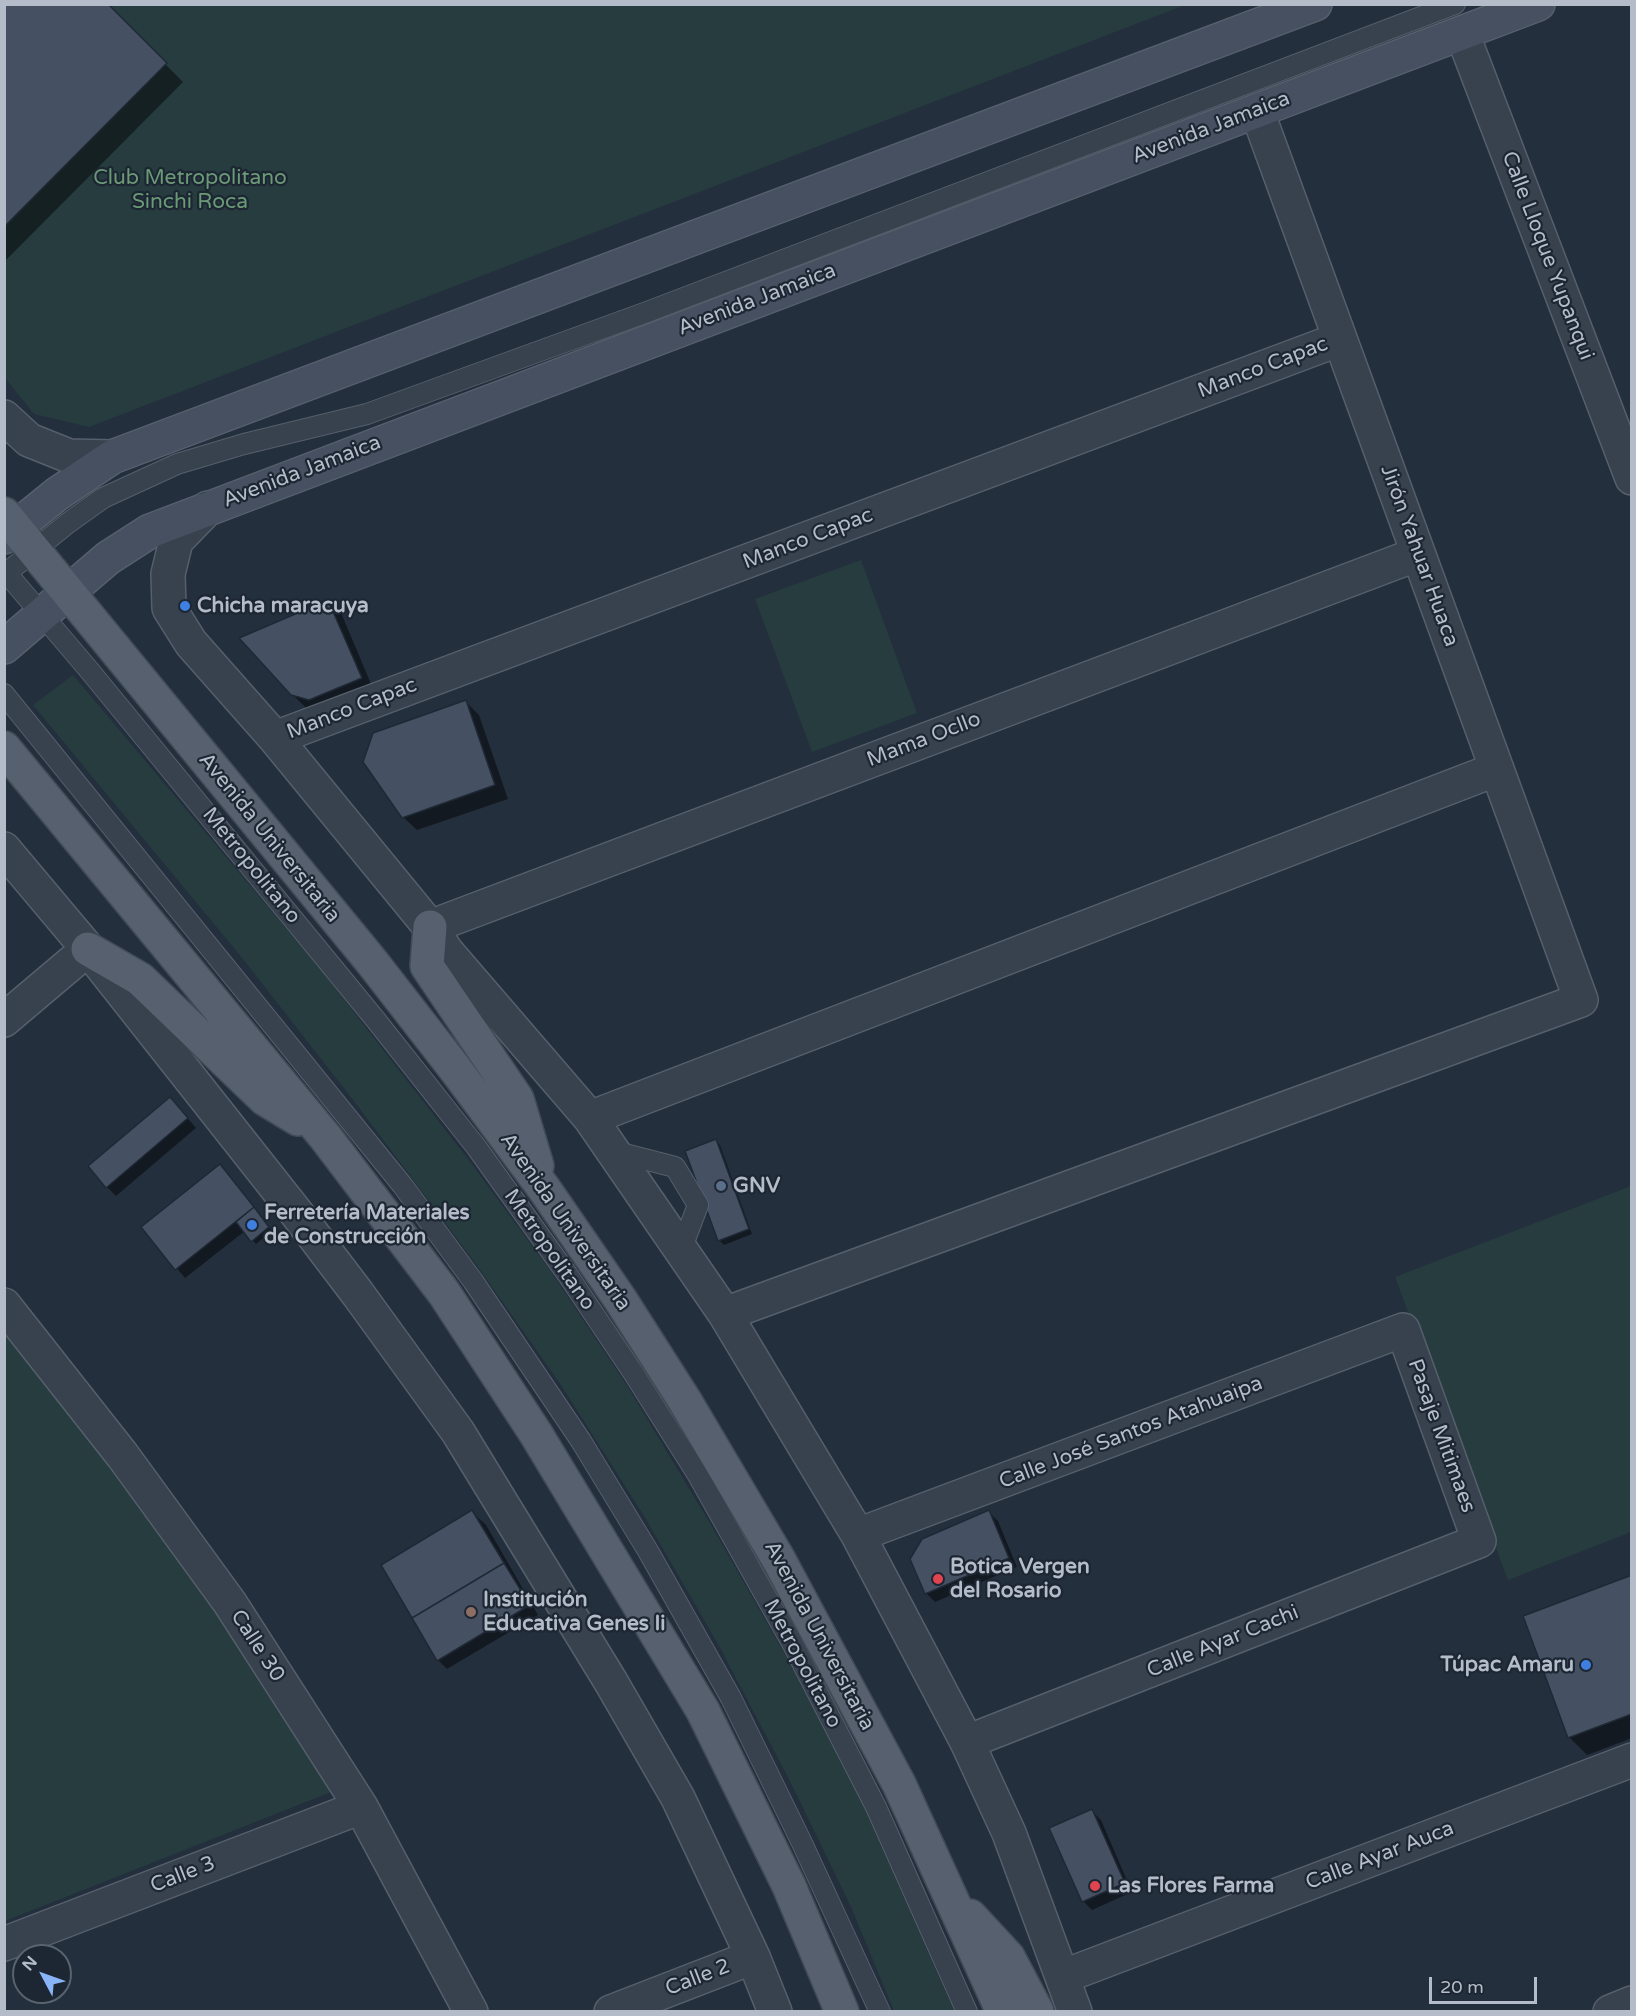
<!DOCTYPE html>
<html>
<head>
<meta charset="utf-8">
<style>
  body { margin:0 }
  #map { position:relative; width:1636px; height:2016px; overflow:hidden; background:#242f3e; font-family:"Varela Round",sans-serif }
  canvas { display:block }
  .frame { position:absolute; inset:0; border:6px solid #b4bcc9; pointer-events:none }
  .north { position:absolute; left:12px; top:1944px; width:60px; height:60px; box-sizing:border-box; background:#1d2633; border:2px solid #59626f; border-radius:50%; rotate:311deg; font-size:16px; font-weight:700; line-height:24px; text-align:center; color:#b4bcc9 }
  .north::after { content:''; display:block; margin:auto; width:21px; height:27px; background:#8ab4f8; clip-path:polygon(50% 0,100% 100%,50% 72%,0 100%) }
  .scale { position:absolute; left:1429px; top:1977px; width:108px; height:27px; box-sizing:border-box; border:3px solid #b4bcc9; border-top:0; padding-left:8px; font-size:18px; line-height:21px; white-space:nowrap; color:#b4bcc9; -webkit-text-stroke:4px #1d2633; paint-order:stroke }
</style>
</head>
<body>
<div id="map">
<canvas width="1636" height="2016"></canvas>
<div class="frame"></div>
<div class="north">N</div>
<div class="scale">20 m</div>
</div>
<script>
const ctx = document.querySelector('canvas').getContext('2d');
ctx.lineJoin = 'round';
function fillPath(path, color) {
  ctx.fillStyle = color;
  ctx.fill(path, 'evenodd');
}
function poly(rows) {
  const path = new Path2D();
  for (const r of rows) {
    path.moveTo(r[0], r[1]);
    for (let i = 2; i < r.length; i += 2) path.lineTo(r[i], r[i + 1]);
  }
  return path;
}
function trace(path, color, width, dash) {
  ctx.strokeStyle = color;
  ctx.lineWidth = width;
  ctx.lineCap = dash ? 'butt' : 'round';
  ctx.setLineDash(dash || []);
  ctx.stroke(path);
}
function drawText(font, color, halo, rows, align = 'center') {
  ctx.font = font + ' "Varela Round",sans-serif';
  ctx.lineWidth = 4.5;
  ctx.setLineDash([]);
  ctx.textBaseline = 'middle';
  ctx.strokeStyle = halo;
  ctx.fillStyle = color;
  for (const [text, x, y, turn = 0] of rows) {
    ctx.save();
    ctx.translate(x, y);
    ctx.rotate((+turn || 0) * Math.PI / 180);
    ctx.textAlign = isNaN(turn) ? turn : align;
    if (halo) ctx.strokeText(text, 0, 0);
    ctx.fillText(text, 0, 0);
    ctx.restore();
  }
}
const green = poly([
  [4,5,1185,5,89,427,34,414,5,378],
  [861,560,917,713,812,752,755,599],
  [73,675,322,971,471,1163,549,1269,628,1387,714,1530,793,1669,861,1800,954,2011,894,2011,851,1907,791,1783,718,1644,644,1516,561,1385,473,1260,357,1105,243,959,33,705],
  [1631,1186,1631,1532,1508,1580,1395,1277],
  [4,1331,107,1463,224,1622,331,1792,5,1921]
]);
const shadow = poly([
  [4,4,105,4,183,82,4,262],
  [328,601,342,615,374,691,323,713,306,708,292,694],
  [466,702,479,715,508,799,417,830,403,817],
  [178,1107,196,1128,116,1196,107,1187],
  [716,1141,720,1145,752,1234,724,1245,720,1241,687,1152],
  [229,1175,272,1231,256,1244,245,1231,185,1278,143,1228],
  [472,1512,486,1525,538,1615,447,1669,438,1660,414,1617],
  [989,1512,998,1521,1017,1567,935,1602,926,1593],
  [1632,1576,1632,1738,1587,1755,1569,1737],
  [1092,1811,1101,1820,1132,1892,1092,1910,1083,1901]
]);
const building = poly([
  [4,4,108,4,167,63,4,227,4,4],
  [328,600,362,678,309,700,291,695,239,638,328,600],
  [466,700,495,785,402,818,363,762,373,733,466,700],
  [170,1097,188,1118,106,1188,88,1166,170,1097],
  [716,1139,749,1229,718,1241,685,1151,716,1139],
  [220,1164,254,1207,175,1270,141,1227,220,1164],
  [254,1207,269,1227,251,1242,236,1222,254,1207],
  [472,1510,504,1563,412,1618,381,1565,472,1510],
  [989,1510,1009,1558,925,1594,910,1559,922,1539,989,1510],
  [504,1563,530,1605,437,1661,412,1618,504,1563],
  [1632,1575,1632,1714,1568,1738,1523,1616,1632,1575],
  [1092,1809,1125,1883,1082,1902,1049,1828,1092,1809]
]);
const service = poly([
  [4,570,89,670,375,1019,477,1148,567,1274,634,1374,699,1477,792,1643,876,1807,967,2012],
  [4,575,68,523,103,498,177,464,244,444,367,414,430,391,647,312,1455,4],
  [4,694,403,1186,473,1281,581,1441,648,1551,731,1698,802,1843,880,2012],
  [613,1151,675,1167,698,1205,681,1250]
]);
const minor = poly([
  [1462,33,1632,478],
  [4,417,29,440,69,456,112,457],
  [208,508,176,541,168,574,169,608,191,643,275,738,430,927,447,952,590,1118,725,1314,858,1535,967,1742,1009,1833,1075,2012],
  [275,738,1340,339],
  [4,849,88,949,298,1215,358,1294,458,1432,611,1682,678,1798,753,1957,775,2012],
  [430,927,1418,554],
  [4,1020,88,949],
  [590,1118,1497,769],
  [4,1305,123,1456,230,1603,361,1807,471,2012],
  [725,1314,1581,1000,1257,111],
  [858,1535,1403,1330,1479,1541,967,1742],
  [4,1944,361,1807],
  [1062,1977,1632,1760],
  [611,2012,753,1957],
  [1610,2012,1632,2003]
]);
const secondary = poly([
  [4,537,57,494,112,457,1315,4],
  [4,647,108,558,150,531,1538,4]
]);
const primary = poly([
  [4,514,372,962,456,1070,545,1190,620,1299,685,1401,779,1560,899,1784,1003,2012],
  [4,748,326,1138,444,1293,536,1434,703,1711,789,1886,842,2012],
  [430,927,427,966,517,1099,537,1166],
  [88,949,140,979,265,1099,298,1119],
  [970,1916,1008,1957,1037,2012]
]);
const markers = [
  [185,606,6,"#3f7fe0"],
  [721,1186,6,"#5c6f8a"],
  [252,1225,6,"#3f7fe0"],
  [938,1579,6,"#e0444e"],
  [471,1612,6,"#8d6e63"],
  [1586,1665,6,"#3f7fe0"],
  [1095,1886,6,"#e0444e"]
];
const streetNames = [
  ["Avenida Jamaica",1211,128,-21],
  ["Calle Lloque Yupanqui",1547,256,69],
  ["Avenida Jamaica",757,300,-21],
  ["Manco Capac",1263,368,-21],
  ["Avenida Jamaica",302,472,-21],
  ["Manco Capac",808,539,-21],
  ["Jirón Yahuar Huaca",1419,556,70],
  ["Manco Capac",352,709,-21],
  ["Mama Ocllo",924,740,-21],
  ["Avenida Universitaria",269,838,51],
  ["Metropolitano",251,866,51],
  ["Avenida Universitaria",565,1222,55],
  ["Metropolitano",549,1250,55],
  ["Calle José Santos Atahuaipa",1131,1433,-21],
  ["Pasaje Mitimaes",1441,1436,70],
  ["Avenida Universitaria",819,1636,62],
  ["Calle Ayar Cachi",1223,1642,-22],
  ["Calle 30",257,1646,57],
  ["Metropolitano",802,1664,62],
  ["Calle Ayar Auca",1380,1856,-21],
  ["Calle 3",183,1875,-21],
  ["Calle 2",698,1978,-21]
];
const parkNames = [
  ["Club Metropolitano",190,178],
  ["Sinchi Roca",190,202]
];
const poiNames = [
  ["Chicha maracuya",197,606],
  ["GNV",733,1186],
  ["Ferretería Materiales",264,1213],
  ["de Construcción",264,1237],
  ["Botica Vergen",950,1567],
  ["del Rosario",950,1591],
  ["Institución",483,1600],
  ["Educativa Genes Ii",483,1624],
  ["Túpac Amaru",1574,1665,"right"],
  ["Las Flores Farma",1107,1886]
];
fillPath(green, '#263c3f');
fillPath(shadow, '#0007');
fillPath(building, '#455162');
trace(building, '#1f2835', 1.5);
trace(service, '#565f6c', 22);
trace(minor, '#565f6c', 36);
trace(secondary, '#565f6c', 36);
trace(primary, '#414a57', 36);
trace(service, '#38414e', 20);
trace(minor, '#38414e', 33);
trace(secondary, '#465061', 33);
trace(primary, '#56606e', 33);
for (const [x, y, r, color] of markers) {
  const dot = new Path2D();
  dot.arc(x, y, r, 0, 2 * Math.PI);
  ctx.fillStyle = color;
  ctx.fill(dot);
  trace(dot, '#1d2633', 2);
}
drawText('21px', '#b4bcc9', '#1d2633', streetNames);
drawText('21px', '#6b9a76', '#1d2633', parkNames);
drawText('bold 21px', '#b4bcc9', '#1d2633', poiNames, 'left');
</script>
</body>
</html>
